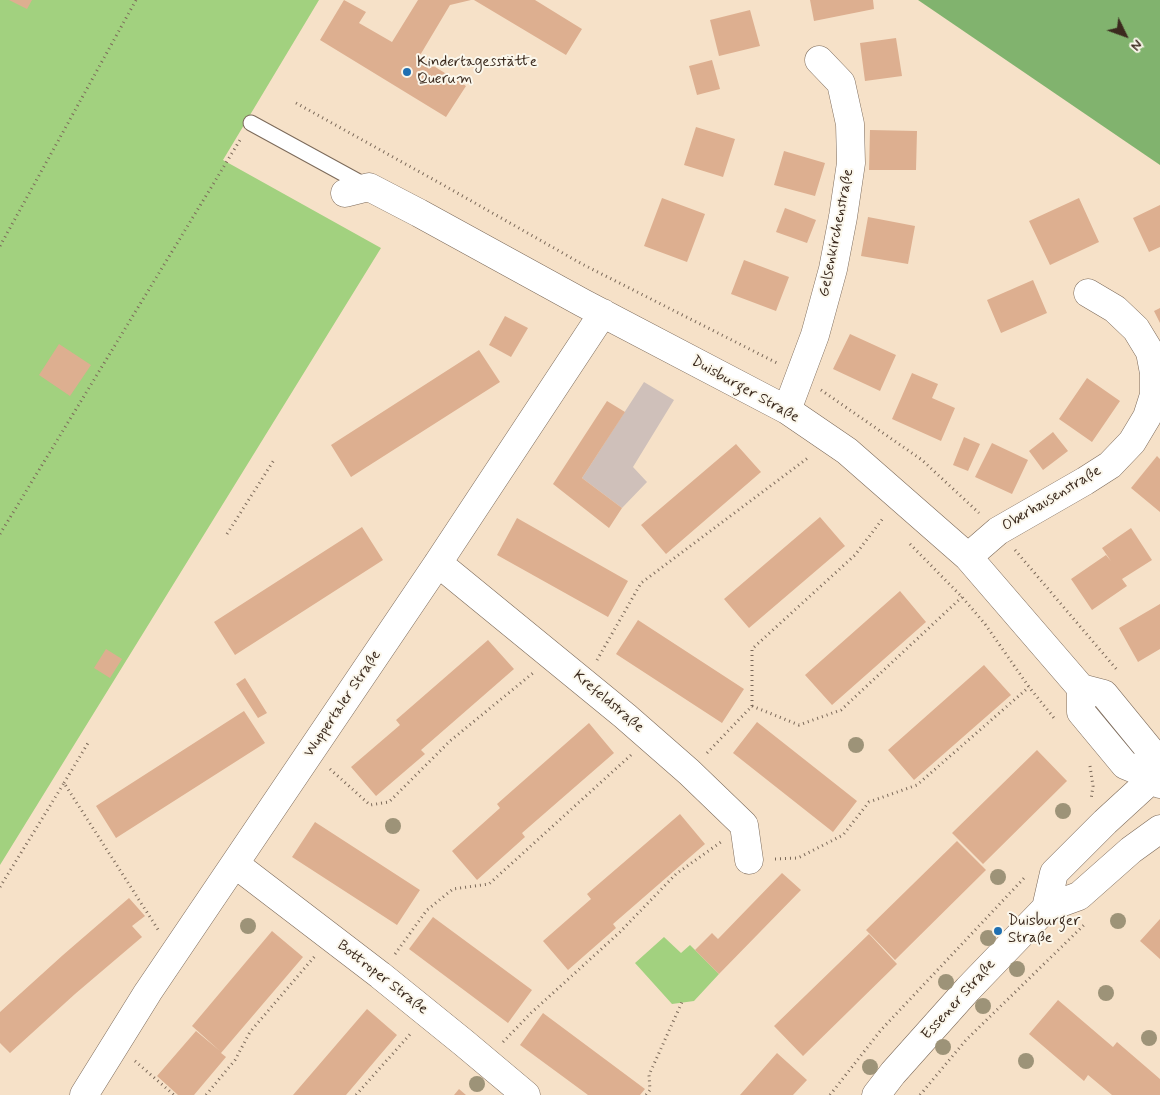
<!DOCTYPE html>
<html>
<head>
<meta charset="utf-8">
<style>
  body { margin:0 }
  #map { position:relative; width:1160px; height:1095px; overflow:hidden; background:#f6e1c8; font-family:Mynerve,sans-serif }
  canvas { display:block }
  .north { position:absolute; left:1100px; top:10px; width:50px; height:50px; -webkit-text-stroke:4px #fbf7ec; paint-order:stroke; rotate:132deg; font-size:14px; font-weight:700; line-height:20px; text-align:center; color:#3b2a1e }
  .north::after { content:''; display:block; margin:auto; width:18px; height:22px; background:#3b2a1e; clip-path:polygon(50% 0,100% 100%,50% 72%,0 100%) }
</style>
</head>
<body>
<div id="map">
<canvas width="1160" height="1095"></canvas>
<div class="north">N</div>
</div>
<script>
const ctx = document.querySelector('canvas').getContext('2d');
ctx.lineJoin = 'round';
function fillPath(path, color) {
  ctx.fillStyle = color;
  ctx.fill(path, 'evenodd');
}
function poly(rows) {
  const path = new Path2D();
  for (const r of rows) {
    path.moveTo(r[0], r[1]);
    for (let i = 2; i < r.length; i += 2) path.lineTo(r[i], r[i + 1]);
  }
  return path;
}
function trace(path, color, width, dash) {
  ctx.strokeStyle = color;
  ctx.lineWidth = width;
  ctx.lineCap = dash ? 'butt' : 'round';
  ctx.setLineDash(dash || []);
  ctx.stroke(path);
}
function drawText(font, color, halo, rows, align = 'center') {
  ctx.font = font + ' Mynerve,sans-serif';
  ctx.lineWidth = 4;
  ctx.setLineDash([]);
  ctx.textBaseline = 'middle';
  ctx.strokeStyle = halo;
  ctx.fillStyle = color;
  for (const [text, x, y, turn = 0] of rows) {
    ctx.save();
    ctx.translate(x, y);
    ctx.rotate((+turn || 0) * Math.PI / 180);
    ctx.textAlign = isNaN(turn) ? turn : align;
    if (halo) ctx.strokeText(text, 0, 0);
    ctx.fillText(text, 0, 0);
    ctx.restore();
  }
}
const industrial = poly([
  [644,382,674,400,633,467,647,482,622,508,582,478]
]);
const green = poly([
  [0,0,319,0,223,160,381,248,0,865],
  [664,937,681,953,690,945,719,974,694,1001,672,1004,635,963]
]);
const forest = poly([
  [918,0,1160,0,1160,165]
]);
const building = poly([
  [9,0,32,0,27,9],
  [344,0,366,12,359,23,392,42,418,0,471,0,450,5,419,57,466,86,446,117,320,40],
  [474,0,535,0,582,29,566,55],
  [810,0,873,0,874,9,814,21],
  [750,10,760,46,719,56,710,20],
  [896,38,902,76,865,81,860,43],
  [712,60,720,89,697,95,689,66],
  [696,127,735,139,723,177,684,165],
  [870,130,917,131,916,170,869,170],
  [784,151,825,163,815,196,774,185],
  [662,198,705,214,687,262,644,246],
  [1079,198,1099,242,1050,265,1029,221],
  [1160,205,1160,247,1149,252,1133,218],
  [785,208,816,220,807,243,776,232],
  [868,217,915,226,908,264,861,256],
  [744,260,789,277,776,311,731,294],
  [1033,280,1047,313,1001,333,987,300],
  [1160,308,1160,323,1154,311],
  [505,316,528,328,511,357,489,345],
  [850,334,896,355,880,391,833,369],
  [59,344,91,365,70,396,39,375],
  [479,350,500,382,351,477,331,445],
  [912,373,938,384,932,398,955,408,941,441,892,419],
  [1087,378,1120,401,1092,442,1059,419],
  [607,401,625,412,582,478,622,508,609,528,553,484],
  [1053,432,1068,451,1043,470,1029,451],
  [964,437,980,444,968,471,953,465],
  [992,443,1028,460,1012,494,975,477],
  [736,444,761,472,666,554,641,525],
  [1157,456,1160,459,1160,512,1131,488],
  [820,517,845,546,749,628,724,599],
  [517,518,628,581,608,617,497,555],
  [362,527,383,560,235,655,214,622],
  [1131,528,1152,560,1122,579,1127,586,1092,610,1071,579,1106,555,1111,561,1102,548],
  [900,591,926,622,832,705,805,675],
  [1160,604,1160,649,1138,662,1119,628],
  [638,620,744,689,722,723,616,654],
  [488,640,514,669,421,750,425,754,376,796,351,767,400,725,396,720],
  [106,649,122,659,110,678,94,668],
  [984,665,1011,695,914,780,888,750],
  [245,678,267,713,258,718,236,684],
  [244,711,265,743,116,838,96,806],
  [757,722,857,801,833,832,733,753],
  [589,723,614,753,522,833,525,837,477,880,452,851,500,808,497,804],
  [1037,750,1067,781,983,864,952,833],
  [680,814,705,844,613,924,616,928,568,970,543,941,591,899,587,894],
  [315,822,420,890,397,925,292,857],
  [957,841,986,870,895,960,866,930],
  [782,873,801,890,719,974,695,950,712,933,718,939],
  [129,898,145,916,132,926,142,937,75,994,10,1053,0,1043,0,1012,63,955],
  [433,917,532,990,508,1023,409,949],
  [1160,919,1160,959,1140,941],
  [272,931,303,957,221,1053,226,1057,194,1095,178,1095,157,1076,196,1031,220,1051,192,1026],
  [869,934,897,964,803,1056,774,1026],
  [1058,1000,1113,1047,1117,1042,1160,1079,1160,1095,1112,1095,1088,1075,1084,1081,1029,1034],
  [367,1009,397,1035,346,1095,293,1095],
  [543,1013,645,1089,640,1095,588,1095,520,1045],
  [777,1053,807,1080,793,1095,740,1095],
  [459,1089,466,1095,454,1095]
]);
const path = poly([
  [296,103,445,186,582,264,777,363],
  [0,246,136,0],
  [821,390,922,460,979,513],
  [0,534,240,140],
  [227,534,274,460],
  [910,544,962,597,985,624,1029,687,1054,718],
  [1015,550,1118,671],
  [597,660,641,583,809,457],
  [752,706,799,725,841,710,962,597],
  [707,753,752,706,752,649,855,555,884,517],
  [1090,766,1093,786,1091,800],
  [330,769,370,805,389,802,450,741,533,673],
  [64,783,88,743],
  [775,859,798,858,843,835,869,802,917,785,1029,687],
  [0,887,64,783,159,931],
  [395,954,427,910,453,889,489,884,631,755],
  [503,1042,531,1013,620,932,676,874,721,842],
  [135,1061,174,1095],
  [206,1095,235,1060,250,1032,315,956],
  [356,1095,412,1032],
  [646,1095,650,1090,649,1075,682,1002],
  [830,1095,881,1030,1026,876],
  [920,1095,966,1040,1086,923]
]);
const lane = poly([
  [251,123,368,187]
]);
const street = poly([
  [345,193,369,187,419,213,583,303,787,410,847,451,968,557,1081,688,1104,694,1149,749,1154,777],
  [787,410,815,335,833,269,843,217,851,163,850,124,841,83,819,60],
  [968,557,998,531,1085,481,1110,465,1132,442,1147,417,1154,395,1154,373,1150,352,1136,329,1115,309,1088,293],
  [438,563,625,716,689,772,744,825,749,860],
  [1081,688,1081,712,1125,765,1154,777,1160,784],
  [235,864,380,975,464,1043,526,1095],
  [1046,908,1054,873,1105,822,1154,777],
  [84,1095,148,992,438,563,603,313],
  [876,1095,893,1073,968,989,1046,908,1079,896,1131,850,1160,829]
]);
const trees = [
  [856,745],
  [1063,811],
  [393,826],
  [998,877],
  [1118,921],
  [248,926],
  [988,938],
  [1017,969],
  [946,982],
  [1106,993],
  [983,1006],
  [1149,1038],
  [943,1047],
  [1026,1061],
  [870,1067],
  [477,1084]
];
const markers = [
  [407,72,5,"#1f6fb2"],
  [998,931,5,"#1f6fb2"]
];
const poiNames = [
  ["Kindertagesstätte",417,63],
  ["Querum",417,80],
  ["Duisburger",1008,922],
  ["Straße",1008,939]
];
const streetNames = [
  ["Gelsenkirchenstraße",837,233,-79],
  ["Duisburger Straße",745,390,29],
  ["Oberhausenstraße",1052,499,-31],
  ["Krefeldstraße",608,702,40],
  ["Wuppertaler Straße",343,704,-56],
  ["Bottroper Straße",382,978,38],
  ["Essener Straße",959,1000,-48]
];
fillPath(industrial, '#cfc0ba');
fillPath(green, '#a2d17f');
fillPath(forest, '#81b36e');
fillPath(building, '#ddaf90');
trace(lane, '#7c6a5a', 17);
trace(street, '#7c6a5a', 29);
trace(path, '#7c6a5a', 3, [1, 4]);
trace(lane, '#fff', 15);
trace(street, '#fff', 28);
ctx.fillStyle = '#9d9378';
for (const [x, y] of trees) {
  ctx.beginPath();
  ctx.arc(x, y, 8, 0, 2 * Math.PI);
  ctx.fill();
}
for (const [x, y, r, color] of markers) {
  const dot = new Path2D();
  dot.arc(x, y, r, 0, 2 * Math.PI);
  ctx.fillStyle = color;
  ctx.fill(dot);
  trace(dot, '#fbf7ec', 2);
}
drawText('15px', '#3b2a1e', '#fbf7ec', poiNames, 'left');
drawText('15px', '#3b2a1e', '#fbf7ec', streetNames);
</script>
</body>
</html>
